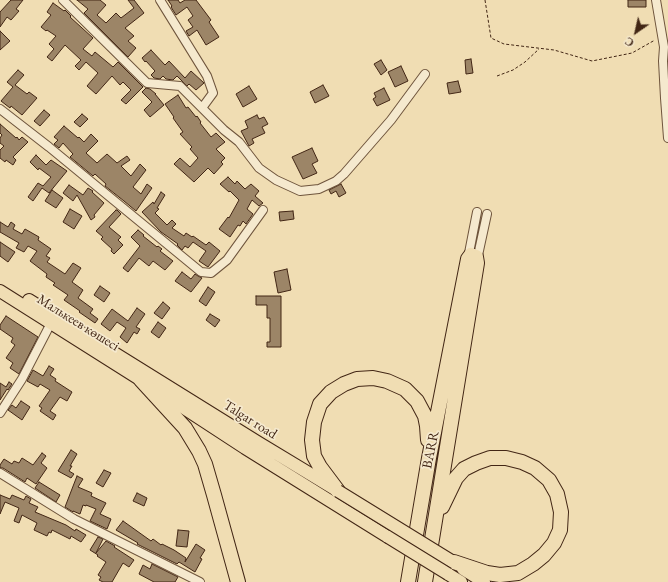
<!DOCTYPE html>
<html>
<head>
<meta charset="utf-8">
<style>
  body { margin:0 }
  #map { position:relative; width:668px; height:582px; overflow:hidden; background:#f0ddb3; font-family:"EB Garamond",serif }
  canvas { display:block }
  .north { position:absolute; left:616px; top:12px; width:40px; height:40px; -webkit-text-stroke:3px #f5e9ce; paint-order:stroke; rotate:214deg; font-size:11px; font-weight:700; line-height:16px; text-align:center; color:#422615 }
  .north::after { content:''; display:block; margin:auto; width:14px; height:18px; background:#422615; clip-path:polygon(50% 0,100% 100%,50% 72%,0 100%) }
</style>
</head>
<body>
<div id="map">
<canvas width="668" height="582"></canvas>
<div class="north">С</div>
</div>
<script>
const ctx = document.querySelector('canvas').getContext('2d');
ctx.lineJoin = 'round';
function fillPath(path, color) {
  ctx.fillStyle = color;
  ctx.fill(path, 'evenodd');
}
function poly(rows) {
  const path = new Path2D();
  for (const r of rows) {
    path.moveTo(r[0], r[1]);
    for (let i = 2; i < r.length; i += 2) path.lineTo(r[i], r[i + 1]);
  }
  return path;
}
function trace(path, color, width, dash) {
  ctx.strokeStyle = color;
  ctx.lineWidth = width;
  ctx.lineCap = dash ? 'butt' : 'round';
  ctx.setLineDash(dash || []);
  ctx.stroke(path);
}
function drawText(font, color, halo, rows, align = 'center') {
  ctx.font = font + ' "EB Garamond",serif';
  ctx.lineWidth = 3.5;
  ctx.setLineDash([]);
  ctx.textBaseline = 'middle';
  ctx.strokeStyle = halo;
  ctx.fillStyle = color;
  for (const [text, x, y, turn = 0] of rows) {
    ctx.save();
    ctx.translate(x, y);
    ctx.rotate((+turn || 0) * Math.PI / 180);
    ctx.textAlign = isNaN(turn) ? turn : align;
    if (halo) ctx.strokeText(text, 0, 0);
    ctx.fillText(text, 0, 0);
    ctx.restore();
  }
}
const building = poly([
  [11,0,23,0,16,9,19,11,11,20,7,17,0,27,0,12,11,0],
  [77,0,100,0,106,5,97,15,106,23,116,13,121,18,134,8,128,0,134,0,144,13,125,28,134,36,128,41,136,48,128,57,84,13,88,9,77,0],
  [168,0,178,0,180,3,185,0,196,0,211,20,209,22,219,37,206,45,197,30,189,36,186,31,193,27,188,20,193,16,187,7,176,15,171,7,172,6,168,0],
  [628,0,646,0,646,7,628,7,628,0],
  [53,3,64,11,65,10,71,16,70,17,93,38,83,49,92,56,95,52,113,67,118,62,143,87,126,104,121,100,131,90,123,82,120,85,112,76,96,94,87,86,98,73,86,62,79,70,75,66,81,60,65,45,52,61,47,57,54,49,49,44,56,36,47,30,46,31,41,27,51,15,47,12,53,3],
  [0,31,10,41,0,50,0,31],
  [151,50,165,65,169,61,185,78,191,71,204,83,196,90,189,84,187,86,177,76,173,80,166,79,163,76,160,79,154,78,151,75,155,71,146,61,145,62,142,58,151,50],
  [471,59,473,73,466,74,465,60,471,59],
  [381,60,387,70,381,75,374,64,381,60],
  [401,66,408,81,395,87,388,72,401,66],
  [18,70,24,75,15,85,27,94,29,92,37,98,22,115,11,106,10,108,1,101,13,87,7,82,18,70],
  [458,81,461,92,449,94,447,83,458,81],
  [323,85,329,96,315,103,310,92,323,85],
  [249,86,257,99,243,107,236,94,249,86],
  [146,88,150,89,156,94,155,94,164,105,150,117,144,110,152,102,142,92,146,88],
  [384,88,390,100,377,106,373,99,376,97,374,93,384,88],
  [178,95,186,108,188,107,196,117,197,116,201,122,200,123,211,137,216,133,225,142,216,149,225,158,221,162,223,164,214,174,208,168,194,182,174,164,180,158,190,167,198,158,190,149,192,147,180,134,183,132,173,118,174,117,165,104,178,95],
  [44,110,50,115,40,126,34,121,44,110],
  [82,114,88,119,80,127,74,122,82,114],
  [257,115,259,119,264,117,268,124,262,127,265,133,252,139,254,143,249,146,241,131,248,128,245,121,257,115],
  [0,124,16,138,17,137,19,140,22,137,28,142,13,157,16,160,13,165,6,160,5,162,0,158,0,150,4,146,0,143,0,138,2,135,0,133,0,124],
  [64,126,78,138,79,137,84,142,91,134,98,141,86,153,97,163,107,154,117,163,127,156,130,160,121,166,131,176,140,164,146,170,133,187,141,194,147,184,152,188,136,211,124,201,105,186,106,184,95,174,93,176,70,157,73,154,63,143,59,148,54,144,58,140,54,137,64,126],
  [312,148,318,161,312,164,317,173,303,179,292,157,312,148],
  [36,155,46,165,51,160,67,171,49,193,42,188,33,201,28,197,38,183,43,186,51,177,39,168,38,170,30,162,36,155],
  [228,177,235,184,237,181,245,189,251,184,259,191,255,196,263,203,259,206,252,200,247,209,253,214,246,224,243,221,240,226,238,225,230,237,219,229,228,217,229,218,239,200,230,191,229,192,220,184,228,177],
  [341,184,346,193,339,197,336,191,331,194,329,190,341,184],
  [69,185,83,195,88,188,93,191,92,192,104,203,94,215,95,217,91,220,77,195,73,201,63,193,69,185],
  [52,190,63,198,56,208,45,201,52,190],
  [161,192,165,195,157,208,159,209,155,213,167,225,172,220,176,224,172,228,184,236,186,233,192,237,193,236,206,245,209,242,220,251,208,267,199,261,206,251,193,242,188,248,185,246,182,250,177,245,178,244,161,232,142,212,153,202,154,204,161,192],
  [70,209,82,216,74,229,63,222,70,209],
  [116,210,117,210,121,214,109,227,121,237,118,240,123,245,114,254,111,251,112,249,101,239,103,237,96,231,116,210],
  [293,211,294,219,280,221,279,212,293,211],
  [0,222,8,227,11,222,15,225,13,229,22,234,25,229,39,237,38,240,51,249,46,256,50,258,47,262,65,274,73,263,81,268,72,282,83,290,78,298,93,309,90,313,98,319,95,323,79,312,80,311,64,300,68,295,53,285,55,283,46,277,47,274,30,261,37,251,28,246,24,252,16,248,19,243,0,232,0,222],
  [138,230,144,235,143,236,157,247,158,246,162,249,160,251,173,261,165,270,153,261,149,266,139,258,128,272,123,268,140,246,131,237,138,230],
  [0,242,15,252,8,262,0,256,0,242],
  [287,269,291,290,278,293,274,272,287,269],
  [182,272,191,279,195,274,198,276,202,278,191,292,175,281,182,272],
  [100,286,110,293,104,302,94,295,100,286],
  [208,287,215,292,206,306,199,301,208,287],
  [256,296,281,296,281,347,267,347,267,342,270,342,270,318,267,318,267,305,256,305,256,296],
  [163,302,170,308,162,319,154,313,163,302],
  [137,308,145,314,136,327,140,329,137,334,134,332,127,343,120,337,126,328,117,322,110,331,101,324,112,309,128,321,137,308],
  [210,314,220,320,215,327,206,320,210,314],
  [6,316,38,337,19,374,10,368,13,363,6,358,15,345,11,342,13,338,0,329,0,325,6,316],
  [158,322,166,328,159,338,151,332,158,322],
  [49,366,54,369,50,375,56,379,55,381,72,392,67,401,60,397,50,411,56,415,53,420,40,411,42,408,39,406,50,390,40,384,38,387,27,381,33,370,43,376,49,366],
  [9,382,12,384,8,390,7,389,0,400,0,383,6,387,9,382],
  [21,401,30,407,22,420,8,410,12,405,16,408,21,401],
  [71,450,77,454,70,466,72,466,69,471,74,474,71,478,58,471,71,450],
  [42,453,46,456,41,463,47,468,36,484,27,478,25,482,3,468,0,468,0,465,4,459,12,464,14,461,19,463,22,458,33,465,42,453],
  [104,470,111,473,103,487,96,483,104,470],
  [77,476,83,479,78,487,92,493,91,496,106,503,100,514,111,519,107,529,90,521,96,509,86,505,86,506,83,505,80,514,73,511,73,512,65,507,77,476],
  [39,482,60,495,56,502,35,488,39,482],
  [137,493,147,498,144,506,133,501,137,493],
  [0,495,10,499,12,495,24,500,26,496,31,499,29,503,38,507,35,512,66,525,75,531,76,529,86,535,81,542,71,536,70,539,52,530,51,533,49,532,47,536,34,530,37,523,22,515,19,523,14,521,19,508,5,502,0,514,0,495],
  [123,521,151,541,153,539,161,545,162,544,174,550,186,558,185,562,196,544,205,550,200,558,202,559,195,572,179,562,177,564,137,544,138,543,116,530,123,521],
  [178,530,189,531,187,547,176,546,178,530],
  [98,537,103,539,96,553,106,541,115,546,114,547,134,560,129,567,123,563,112,582,103,582,99,580,101,577,98,575,106,562,97,556,98,555,90,550,98,537],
  [152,564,178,577,175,582,154,582,139,574,143,565,150,569,152,564]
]);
const path = poly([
  [485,0,491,38,504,44,554,50,592,61,632,53,655,40],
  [497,76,513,70,525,62,539,49]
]);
const street = poly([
  [63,0,147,83,180,86,224,130,239,142,259,168,276,180,300,191,319,189,336,181,344,174,391,120,425,74],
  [160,0,207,76,213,93,202,108],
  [656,0,664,47,663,61,665,98,668,138],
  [0,109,49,147,201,272,211,273,227,260,263,210],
  [468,258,477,212],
  [477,260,487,214],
  [0,413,22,379,51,323],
  [0,473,74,519,200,582]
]);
const primary = poly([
  [0,291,141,380,245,448,388,537],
  [29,300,259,443,335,489],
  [463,569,484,582],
  [448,574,461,582]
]);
const highway = poly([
  [141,380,185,428,199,451,205,464,214,495,238,582],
  [338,491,320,467,314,456,312,440,314,422,320,404,331,392,344,384,357,379,373,378,387,381,405,389,417,401,425,416,427,426,428,440],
  [442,507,456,478,464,469,476,463,490,458,506,458,522,462,535,468,549,480,557,494,561,512,560,530,554,543,544,555,533,564,518,573,500,575,487,573,454,562],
  [408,582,429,458,468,259,471,255,476,257,477,263,425,582]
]);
const primaryBridge = poly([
  [338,491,450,560],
  [388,537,448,574]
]);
const streetNames = [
  ["Малькеев көшесі",78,323,32],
  ["Talgar road",250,420,32],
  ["BARR",431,450,-79]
];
fillPath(building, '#9c8567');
trace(building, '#422615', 1);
trace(street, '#6e543c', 10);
trace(primary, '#422615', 14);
trace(highway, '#422615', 16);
trace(path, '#422615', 1, [3, 2]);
trace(street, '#f5e9ce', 8);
trace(primary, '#f0ddb3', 12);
trace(highway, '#f0ddb3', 14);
trace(primaryBridge, '#422615', 14, []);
trace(primaryBridge, '#f0ddb3', 12);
drawText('14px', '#422615', '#f5e9ce', streetNames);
</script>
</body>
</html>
